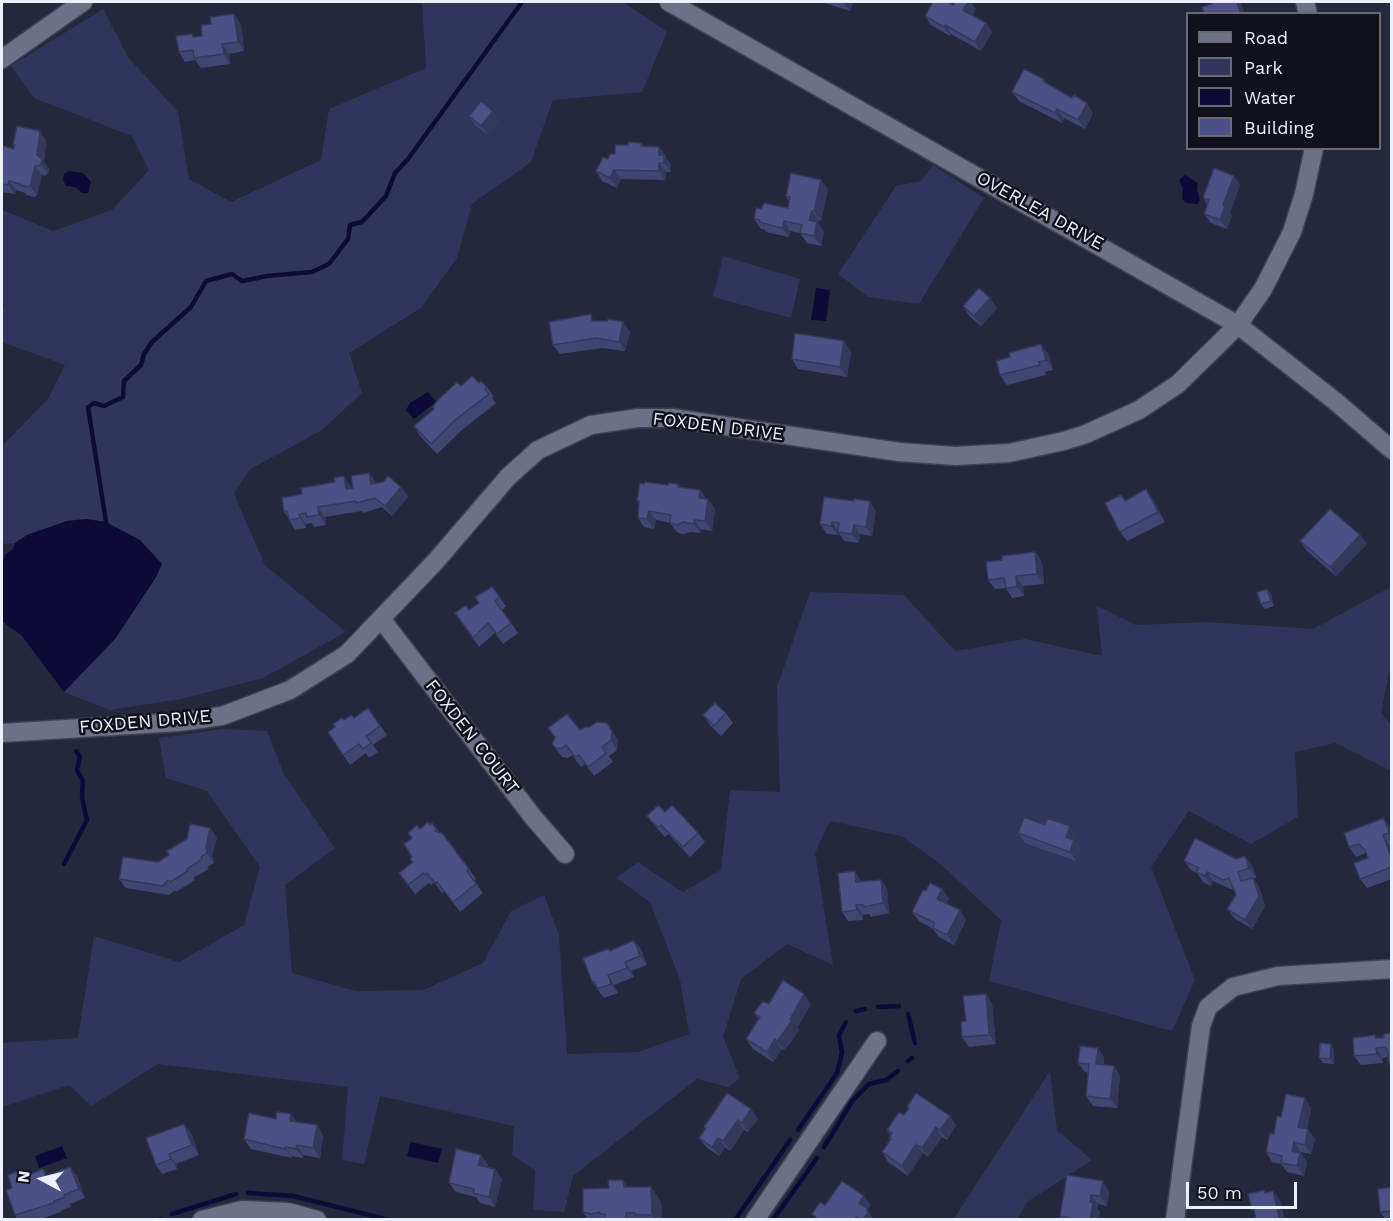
<!DOCTYPE html>
<html>
<head>
<meta charset="utf-8">
<style>
  body { margin:0 }
  #map { position:relative; width:1393px; height:1221px; overflow:hidden; background:#25273c; font-family:"Work Sans",sans-serif }
  canvas { display:block }
  .frame { position:absolute; inset:0; border:3px solid #eceffc; pointer-events:none }
  .legend { position:absolute; left:1186px; top:12px; width:195px; height:138px; box-sizing:border-box; background:#10111a; border:2px solid #686a74; margin:0; padding:8px 10px; list-style:none; font-size:18px; color:#eceffc }
  .legend li { display:flex; align-items:center; gap:12px; height:30px }
  .legend b { width:30px; border:2px solid #686a74 }
  .north { position:absolute; left:12px; top:1149px; width:60px; height:60px; -webkit-text-stroke:4px #10111a; paint-order:stroke; rotate:277deg; font-size:16px; font-weight:700; line-height:24px; text-align:center; color:#eceffc }
  .north::after { content:''; display:block; margin:auto; width:21px; height:27px; background:#eceffc; clip-path:polygon(50% 0,100% 100%,50% 72%,0 100%) }
  .scale { position:absolute; left:1186px; top:1182px; width:111px; height:27px; box-sizing:border-box; border:3px solid #eceffc; border-top:0; padding-left:8px; font-size:18px; line-height:21px; white-space:nowrap; color:#eceffc; -webkit-text-stroke:4px #10111a; paint-order:stroke }
</style>
</head>
<body>
<div id="map">
<canvas width="1393" height="1221"></canvas>
<div class="frame"></div>
<ul class="legend">
<li><b style="height:8px;background:#6d7188"></b>Road</li>
<li><b style="height:16px;background:#31355b"></b>Park</li>
<li><b style="height:16px;background:#0d0a37"></b>Water</li>
<li><b style="height:16px;background:#4b5184"></b>Building</li>
</ul>
<div class="north">N</div>
<div class="scale">50 m</div>
</div>
<script>
const ctx = document.querySelector('canvas').getContext('2d');
ctx.lineJoin = 'round';
function fillPath(path, color) {
  ctx.fillStyle = color;
  ctx.fill(path, 'evenodd');
}
function poly(rows) {
  const path = new Path2D();
  for (const r of rows) {
    path.moveTo(r[0], r[1]);
    for (let i = 2; i < r.length; i += 2) path.lineTo(r[i], r[i + 1]);
  }
  return path;
}
function trace(path, color, width, dash) {
  ctx.strokeStyle = color;
  ctx.lineWidth = width;
  ctx.lineCap = dash ? 'butt' : 'round';
  ctx.setLineDash(dash || []);
  ctx.stroke(path);
}
function drawText(font, color, halo, rows, align = 'center') {
  ctx.font = font + ' "Work Sans",sans-serif';
  ctx.lineWidth = 5;
  ctx.setLineDash([]);
  ctx.textBaseline = 'middle';
  ctx.strokeStyle = halo;
  ctx.fillStyle = color;
  for (const [text, x, y, turn = 0] of rows) {
    ctx.save();
    ctx.translate(x, y);
    ctx.rotate((+turn || 0) * Math.PI / 180);
    ctx.textAlign = isNaN(turn) ? turn : align;
    if (halo) ctx.strokeText(text, 0, 0);
    ctx.fillText(text, 0, 0);
    ctx.restore();
  }
}
const green = poly([
  [427,2,623,2,667,32,642,92,553,100,531,162,472,204,457,258,421,308,349,353,362,393,322,430,249,470,234,494,265,565,346,632,263,678,181,699,110,710,64,692,115,639,156,577,162,564,140,540,106,522,86,519,67,521,27,535,15,543,2,544,2,446,48,399,65,365,2,342,2,313,4,304,2,302,2,210,53,231,112,210,149,170,132,136,34,98,11,66,103,9,128,57,178,112,189,179,231,202,321,160,329,109,426,68,422,3],
  [933,165,984,198,919,304,868,297,838,274,896,186,921,181],
  [723,256,800,279,791,318,713,297],
  [1391,582,1391,671,1389,673,1381,713,1391,724,1391,771,1336,743,1295,752,1298,817,1251,844,1189,811,1151,867,1195,980,1172,1031,989,981,1001,920,938,862,901,836,830,821,815,853,833,965,787,944,741,979,723,1037,740,1078,729,1087,697,1079,573,1176,564,1212,533,1210,535,1170,512,1155,514,1126,380,1096,364,1164,342,1160,348,1087,158,1064,91,1106,69,1085,2,1107,2,1043,78,1038,94,936,179,962,244,925,260,867,207,791,166,778,159,738,222,729,267,731,284,774,335,848,285,885,292,973,356,991,423,990,483,963,511,911,544,895,559,935,567,1054,638,1052,689,1034,680,980,650,902,616,878,638,862,683,892,721,870,730,790,780,792,777,687,810,592,904,595,955,651,1025,639,1102,656,1097,606,1136,625,1206,622,1313,629,1389,588],
  [1050,1071,1057,1130,1092,1160,1027,1202,1017,1219,953,1220]
]);
const water = poly([
  [69,171,83,173,86,176,91,182,88,193,82,193,75,187,66,186,63,180,64,174],
  [1185,175,1198,183,1197,190,1200,200,1198,204,1186,203,1182,199,1183,189,1179,180],
  [816,288,830,290,826,321,811,320],
  [428,392,436,402,414,419,406,410,410,403],
  [86,519,106,522,140,540,162,564,156,577,115,639,64,692,22,636,2,621,2,563,6,554,13,549,15,543,27,535,67,521],
  [411,1142,442,1149,438,1163,407,1156],
  [62,1146,67,1158,39,1168,35,1156]
]);
const stream = poly([
  [106,522,88,407,94,403,104,406,123,397,124,381,141,365,144,354,152,342,191,307,206,281,232,274,242,281,267,276,312,272,329,264,348,239,350,225,362,222,386,196,395,173,408,159,522,2],
  [64,864,87,820,82,798,83,781,77,770,80,757,76,751],
  [878,1007,899,1006],
  [856,1011,865,1009],
  [908,1014,915,1043],
  [908,1061,912,1058],
  [798,1130,837,1073,842,1053,839,1035,846,1022],
  [824,1147,853,1100,869,1084,886,1080,898,1071],
  [248,1193,293,1196,389,1220],
  [172,1214,236,1194],
  [158,1220,160,1219],
  [735,1220,790,1140],
  [773,1220,817,1158]
]);
const minor = poly([
  [669,2,1238,325,1335,401,1392,450],
  [1305,2,1308,14],
  [382,620,533,817,565,854],
  [2,733,179,722,222,716,290,690,347,654,435,562,508,477,538,450,591,425,638,418,672,418,899,452,955,456,1009,453,1064,441,1086,434,1139,410,1178,384,1238,325,1263,289,1292,232,1304,194,1314,148],
  [202,1220,242,1210,288,1212,317,1220],
  [755,1220,877,1041],
  [1175,1220,1201,1026,1208,1007,1233,987,1278,976,1392,969]
]);
const tertiary = poly([
  [2,59,83,2]
]);
const wall = poly([
  [821,2,853,2,850,11],
  [955,2,970,2,976,9,972,15,986,23,992,32,981,51,951,34,950,36,931,25,925,16,953,5],
  [241,24,244,51,229,54,230,64,201,68,195,60,185,62,179,52,192,34,194,37,202,36],
  [1044,79,1047,84,1093,113,1085,129,1064,118,1062,123,1019,101,1012,92],
  [469,116,499,120,488,135,476,126],
  [46,141,44,162,49,169,48,173,45,176,42,175,37,195,34,197,27,195,25,193,16,190,15,194,2,192,2,154,14,149,13,145],
  [641,143,644,146,659,147,666,156,666,158,671,165,671,172,666,172,665,180,621,179,617,188,602,181,596,171,608,159,628,145],
  [1234,176,1240,185,1230,213,1232,216,1227,229,1211,223,1204,214,1207,204,1203,198],
  [828,189,821,221,819,220,818,223,824,232,821,246,807,243,800,233,790,231,789,237,766,232,764,229,761,229,754,219,761,209,788,208,789,202,786,196],
  [990,298,997,308,981,326,969,316,963,306],
  [595,321,623,322,630,332,625,351,602,348,560,354,553,345],
  [851,351,847,377,798,369,792,359],
  [1048,353,1053,370,1045,372,1046,375,1007,385,1000,375],
  [479,383,487,387,494,397,492,398,496,403,462,430,437,454,420,436,414,426,461,386],
  [369,473,376,483,401,487,408,497,392,516,382,507,363,513,362,511,325,517,326,525,314,527,311,523,306,524,306,528,295,530,289,520,288,517,284,512,351,486,351,488,353,488],
  [678,484,681,487,700,490,706,499,708,499,715,509,712,531,701,529,700,533,690,532,685,534,681,534,677,532,670,523,656,520,654,529,644,527,638,518,639,503,637,501,668,485],
  [1153,499,1165,522,1127,541,1120,532,1125,501],
  [854,501,876,511,872,536,860,534,859,543,844,541,839,533,838,535,827,534,820,524],
  [1360,535,1367,544,1336,576,1307,551,1300,541],
  [1035,552,1042,562,1044,584,1023,586,1024,596,1012,598,1006,588,995,589,988,580,1002,560],
  [492,587,506,606,502,610,518,633,503,644,495,633,479,647,455,613,469,610,479,603],
  [1267,589,1271,594,1274,606,1265,609,1261,604],
  [368,708,387,735,373,745,378,752,369,758,366,753,350,765,328,732,344,720,354,718],
  [726,713,733,723,721,736,710,725,703,715],
  [580,730,618,740,617,750,609,756,613,762,594,776,585,764,581,767,572,755,568,758,562,757,552,744,555,738],
  [665,812,698,833,705,842,690,857,668,834,665,837,654,825,647,816],
  [432,823,469,869,476,879,474,880,483,893,460,912,444,891,442,893,434,882,431,885,429,883,415,894,399,873,412,862,412,838,420,829],
  [210,828,217,838,212,856,214,863,207,867,209,869,193,878,195,880,176,892,175,890,169,895,126,888,119,879,158,862],
  [1390,828,1392,831,1392,844,1389,845,1392,850,1392,879,1367,888,1360,879,1368,858,1367,855,1366,853,1356,857,1349,847],
  [1018,833,1077,835,1075,841,1080,849,1076,861,1025,843],
  [1236,859,1252,865,1256,878,1253,879,1259,887,1265,906,1252,929,1234,918,1227,909,1236,895,1233,889,1230,889,1213,881,1211,886,1203,882,1197,873,1191,870,1184,861],
  [881,880,887,889,889,913,871,917,869,914,863,915,863,920,848,921,842,912,861,881],
  [942,889,949,899,946,903,966,920,954,945,939,937,933,929,919,921,912,912,926,891],
  [641,949,647,965,631,971,634,977,614,985,618,993,604,998,592,982,610,951],
  [986,994,992,1004,996,1044,969,1047,962,1037,966,1021],
  [769,1004,811,1004,797,1028,799,1030,791,1042,784,1050,782,1049,773,1062,753,1049,746,1039,759,1019,754,1013],
  [1392,1033,1392,1068,1389,1064,1388,1057,1383,1058,1383,1063,1361,1065,1354,1056,1377,1038,1384,1038],
  [1334,1049,1334,1064,1323,1063,1319,1058],
  [1104,1057,1104,1065,1114,1066,1120,1076,1117,1108,1093,1106,1086,1096,1088,1073,1085,1072,1078,1063],
  [907,1107,956,1125,947,1140,942,1137,928,1157,923,1153,908,1176,888,1162,882,1152,890,1140,889,1138,890,1135,887,1130,904,1115,908,1109],
  [1311,1108,1307,1129,1315,1139,1311,1154,1301,1152,1301,1153,1307,1162,1304,1176,1287,1172,1281,1164,1272,1162,1266,1152,1281,1117],
  [751,1109,758,1119,748,1132,744,1130,730,1151,725,1147,719,1156,706,1147,699,1138,705,1129,704,1127],
  [291,1114,297,1122,323,1135,320,1158,303,1155,303,1158,292,1156,292,1158,251,1149,244,1139,276,1119],
  [191,1133,199,1155,176,1164,177,1169,162,1174,156,1165],
  [481,1155,488,1165,487,1167,495,1169,502,1179,495,1207,480,1203,476,1197,456,1192,449,1183],
  [70,1167,77,1176,85,1198,70,1204,71,1207,60,1211,61,1212,38,1220,18,1220,15,1215,12,1188,25,1176,47,1175],
  [1067,1175,1109,1191,1107,1206,1098,1204,1097,1209,1100,1212,1098,1220,1062,1220,1060,1216],
  [628,1187,651,1187,661,1202,662,1220,588,1220,583,1212],
  [1392,1187,1392,1220,1386,1220,1380,1212]
]);
const shadedWall = poly([
  [843,2,853,2,850,11],
  [968,2,970,2,976,9,970,20,963,10],
  [1237,2,1241,2,1245,14,1241,14],
  [234,14,241,24,244,51,238,42],
  [986,23,992,32,981,51,975,42],
  [945,25,951,34,950,36,944,27],
  [222,44,229,54,230,64,224,54],
  [1087,103,1093,113,1085,129,1078,120],
  [1057,109,1064,118,1062,123,1055,113],
  [493,111,499,120,488,135,481,126],
  [40,131,46,141,44,162,49,169,48,173,41,164,37,155],
  [659,147,671,165,671,172,659,155],
  [659,163,666,172,665,180,659,171],
  [35,166,42,175,37,195,30,186],
  [614,170,621,179,617,188,610,178],
  [1234,176,1240,185,1230,213,1232,216,1227,229,1220,220,1223,205],
  [821,180,828,189,821,221,814,211],
  [9,181,16,190,15,194,8,185],
  [812,211,819,220,818,223,824,232,821,246,814,236,809,220],
  [784,221,790,231,789,237,782,228],
  [990,298,997,308,981,326,974,316],
  [623,322,630,332,625,351,619,342],
  [844,341,851,351,847,377,840,367],
  [1041,344,1048,353,1053,370,1046,360],
  [369,473,376,482,377,494,371,484],
  [344,476,351,486,353,498,346,489],
  [401,487,408,497,392,516,385,506],
  [1146,489,1153,499,1165,522,1158,512],
  [700,490,707,500,699,498],
  [708,499,715,509,712,531,705,521],
  [870,501,876,511,872,536,866,527],
  [318,507,325,517,326,525,319,515],
  [649,511,656,520,654,529,647,519],
  [299,514,306,524,306,528,300,518],
  [694,520,701,529,700,533,694,524],
  [832,522,839,532,838,535,831,526],
  [854,525,860,534,859,543,852,534],
  [1360,535,1367,544,1336,576,1330,567],
  [1035,552,1042,562,1044,584,1037,574],
  [1016,576,1023,586,1024,596,1017,587],
  [1267,589,1271,594,1274,606,1271,601],
  [612,731,618,740,617,750,611,740],
  [1384,818,1390,828,1392,837,1389,833],
  [1070,826,1077,835,1075,841,1080,849,1076,861,1070,852,1066,837],
  [210,828,217,838,212,856,214,863,207,853,206,847],
  [1383,835,1392,850,1392,859],
  [1245,856,1252,865,1256,878,1249,868],
  [855,871,861,881,862,892,856,882],
  [1207,872,1213,881,1211,886,1205,876],
  [1253,878,1259,887,1265,906,1252,929,1245,920],
  [881,880,887,889,889,913,883,903],
  [942,889,949,899,944,908,937,899],
  [856,905,863,915,863,920,857,910],
  [960,910,966,920,954,945,947,935],
  [634,940,641,949,647,965,640,956],
  [625,962,631,971,634,977,627,968],
  [608,975,614,985,618,993,611,984],
  [804,994,811,1004,797,1028,799,1030,791,1042,784,1050,777,1041],
  [986,994,992,1004,996,1044,989,1035],
  [775,1039,782,1049,773,1062,767,1052],
  [1331,1044,1334,1049,1334,1064,1330,1059],
  [1098,1048,1104,1057,1103,1074,1096,1064],
  [1376,1048,1383,1058,1383,1063,1377,1054],
  [1114,1066,1120,1076,1117,1108,1110,1099],
  [1305,1098,1311,1108,1305,1137,1298,1127],
  [751,1109,758,1119,748,1132,742,1123],
  [291,1114,298,1124,290,1121],
  [950,1116,956,1125,947,1140,940,1130],
  [738,1120,744,1130,730,1151,723,1141],
  [184,1124,191,1133,199,1155,192,1145],
  [317,1125,323,1135,320,1158,313,1148],
  [936,1127,942,1137,928,1157,922,1148],
  [1308,1129,1315,1139,1311,1154,1305,1145],
  [718,1138,725,1147,719,1156,712,1147],
  [1294,1142,1307,1162,1304,1176,1297,1166,1292,1151],
  [916,1144,923,1153,908,1176,902,1166],
  [297,1145,303,1155,303,1158,296,1149],
  [285,1147,292,1156,292,1158,285,1149],
  [169,1154,176,1164,177,1169,171,1159],
  [481,1155,488,1165,485,1175,478,1165],
  [70,1167,77,1176,85,1198,79,1189],
  [495,1169,502,1179,495,1207,489,1197],
  [623,1180,633,1194,624,1187],
  [1103,1181,1109,1191,1107,1206,1100,1196],
  [651,1187,661,1202,662,1220,656,1220,652,1215],
  [1273,1191,1280,1200,1285,1220,1280,1220],
  [1091,1195,1098,1204,1097,1209,1100,1212,1098,1220,1090,1220,1090,1202],
  [864,1196,871,1205,868,1210,874,1220,865,1220,864,1218,859,1203]
]);
const building = poly([
  [933,2,947,2,953,5,955,2,968,2,963,10,986,23,975,42,945,25,944,27,925,16,933,2],
  [1212,2,1237,2,1241,14,1204,14,1202,7,1212,4,1212,2],
  [234,14,238,42,222,44,224,54,194,58,193,50,179,52,176,36,192,34,193,37,202,36,201,25,211,24,210,17,234,14],
  [1024,69,1044,79,1043,81,1072,98,1074,95,1087,103,1078,120,1057,109,1055,113,1012,92,1024,69],
  [481,101,493,111,481,126,469,116,481,101],
  [17,126,40,131,37,155,42,159,41,164,38,166,35,166,30,186,28,187,20,185,21,184,9,181,8,185,2,184,2,154,3,146,14,149,15,145,13,145,17,126],
  [628,142,641,143,641,146,659,147,659,155,664,155,664,163,659,163,659,171,614,170,610,178,596,171,603,157,608,159,610,154,615,154,615,145,628,145,628,142],
  [1214,168,1234,176,1223,205,1225,206,1220,220,1204,214,1209,200,1203,198,1214,168],
  [791,173,821,180,814,211,812,211,809,220,817,222,814,236,800,233,802,225,784,221,782,228,759,222,760,220,754,219,756,208,761,209,764,203,788,208,790,197,786,196,791,173],
  [979,288,990,298,974,316,963,306,979,288],
  [591,314,592,321,607,321,608,319,623,322,619,342,596,338,553,345,549,322,591,314],
  [795,333,844,341,840,367,792,359,795,333],
  [1041,344,1046,360,1039,362,1040,365,1000,375,996,361,1010,357,1009,353,1041,344],
  [472,376,479,383,481,381,487,387,485,389,489,394,455,420,431,444,414,426,434,409,433,407,437,401,457,382,461,386,472,376],
  [369,473,371,484,383,482,388,476,401,487,385,506,375,498,356,503,356,501,318,507,319,515,307,517,306,513,299,514,300,518,289,520,287,511,284,512,282,498,302,494,301,488,335,482,334,478,344,476,346,489,353,488,351,476,369,473],
  [645,482,668,485,669,483,678,484,678,487,700,490,699,498,708,499,705,521,694,520,694,524,683,522,678,525,674,524,670,522,671,515,649,511,647,519,638,518,639,501,637,501,640,483,644,484,645,482],
  [1146,489,1158,512,1120,532,1105,503,1121,495,1125,501,1146,489],
  [824,497,854,501,854,499,870,501,866,527,854,525,852,534,838,532,839,523,832,522,831,526,820,524,824,497],
  [1330,509,1360,535,1330,567,1300,541,1330,509],
  [1035,552,1037,574,1016,576,1017,587,1006,588,1004,578,988,580,986,562,1002,560,1002,556,1035,552],
  [492,587,500,597,495,601,511,623,497,634,488,623,473,638,455,613,466,605,469,610,479,603,475,597,492,587],
  [1267,589,1271,601,1261,604,1257,592,1267,589],
  [715,703,726,713,714,726,703,715,715,703],
  [368,708,380,726,366,736,371,743,363,749,359,744,343,755,328,732,335,727,333,724,342,718,344,720,351,715,354,718,368,708],
  [567,714,580,730,585,727,590,727,597,722,607,723,612,731,611,740,602,747,606,753,588,767,579,755,575,757,566,745,561,749,556,748,552,744,555,737,548,728,567,714],
  [658,805,665,812,672,805,698,833,683,847,661,825,658,828,647,816,658,805],
  [1024,817,1045,825,1047,818,1070,826,1066,837,1074,840,1070,852,1018,833,1024,817],
  [1384,818,1389,833,1383,835,1392,859,1392,867,1360,879,1354,863,1368,858,1365,850,1359,844,1349,847,1344,833,1384,818],
  [428,822,430,825,432,823,437,830,435,831,442,833,469,869,467,871,476,884,453,902,437,882,435,883,427,873,424,875,423,873,408,885,399,873,413,862,410,859,412,857,404,844,412,838,408,833,417,825,420,829,428,822],
  [190,824,210,828,206,847,207,853,201,857,202,859,187,869,188,871,170,882,168,880,163,886,119,879,123,857,158,862,169,855,167,851,187,839,190,824],
  [1195,838,1236,859,1245,856,1249,868,1238,872,1241,881,1253,878,1259,896,1245,920,1227,909,1236,895,1229,878,1223,880,1207,872,1205,876,1196,872,1199,868,1184,861,1195,838],
  [855,871,856,882,881,880,883,903,864,907,864,905,856,905,857,910,842,912,838,873,855,871],
  [930,883,942,889,937,899,960,910,947,935,933,928,935,923,912,912,923,890,926,891,930,883],
  [634,940,640,956,625,962,627,968,608,975,611,984,597,989,595,982,592,982,583,958,608,949,610,951,634,940],
  [783,980,804,994,790,1019,792,1020,784,1032,777,1041,775,1039,767,1052,746,1039,760,1017,754,1013,763,1001,769,1004,783,980],
  [986,994,989,1035,962,1037,961,1022,966,1021,963,996,986,994],
  [1392,1033,1392,1063,1389,1064,1387,1049,1385,1047,1376,1048,1377,1054,1354,1056,1353,1038,1375,1035,1376,1038,1384,1038,1384,1034,1392,1033],
  [1320,1043,1331,1044,1330,1059,1319,1058,1320,1043],
  [1080,1046,1098,1048,1096,1064,1114,1066,1110,1099,1086,1096,1089,1064,1078,1063,1080,1046],
  [727,1093,751,1109,742,1123,738,1120,723,1141,718,1138,712,1147,699,1138,706,1128,704,1127,727,1093],
  [916,1093,950,1116,940,1130,936,1127,922,1148,916,1144,902,1166,882,1152,891,1139,889,1138,892,1133,887,1130,899,1112,904,1115,909,1108,907,1107,916,1093],
  [1286,1094,1305,1098,1298,1127,1308,1129,1305,1145,1294,1142,1292,1151,1300,1153,1297,1166,1281,1163,1282,1156,1266,1152,1270,1133,1274,1134,1277,1116,1281,1117,1286,1094],
  [277,1112,291,1114,290,1121,317,1125,313,1148,297,1145,296,1149,285,1147,285,1149,244,1139,249,1113,276,1119,277,1112],
  [184,1124,192,1145,169,1154,171,1159,156,1165,146,1138,184,1124],
  [456,1149,481,1155,478,1165,495,1169,489,1197,473,1193,474,1189,449,1183,456,1149],
  [70,1167,79,1189,64,1195,65,1197,54,1201,54,1203,15,1215,6,1190,12,1188,8,1175,21,1170,24,1177,43,1169,46,1176,70,1167],
  [1067,1175,1103,1181,1100,1196,1091,1195,1090,1202,1093,1203,1090,1220,1079,1220,1060,1216,1067,1175],
  [608,1180,623,1180,624,1187,651,1187,652,1215,635,1215,635,1213,626,1213,626,1220,605,1220,605,1214,600,1214,600,1212,591,1214,583,1212,583,1189,609,1188,608,1180],
  [842,1181,864,1196,859,1203,867,1208,868,1213,864,1218,859,1219,856,1217,854,1220,815,1220,816,1217,812,1214,820,1202,825,1205,842,1181],
  [1392,1187,1392,1211,1380,1212,1378,1189,1392,1187],
  [1264,1190,1265,1193,1273,1191,1280,1220,1256,1220,1254,1209,1252,1210,1248,1194,1264,1190]
]);
const streetNames = [
  ["OVERLEA DRIVE",1040,211,29],
  ["FOXDEN DRIVE",718,427,7],
  ["FOXDEN DRIVE",145,722,-5],
  ["FOXDEN COURT",472,737,52]
];
fillPath(green, '#31355b');
fillPath(water, '#0d0a37');
trace(stream, '#0d0a37', 4.5);
trace(minor, '#3f4152', 21);
trace(tertiary, '#3f4152', 21);
trace(minor, '#6d7188', 18);
trace(tertiary, '#6d7188', 18);
fillPath(wall, '#404672');
fillPath(shadedWall, '#34395c');
fillPath(building, '#4b5184');
trace(building, '#34395c', 1.5);
drawText('18px', '#eceffc', '#10111a', streetNames);
</script>
</body>
</html>
